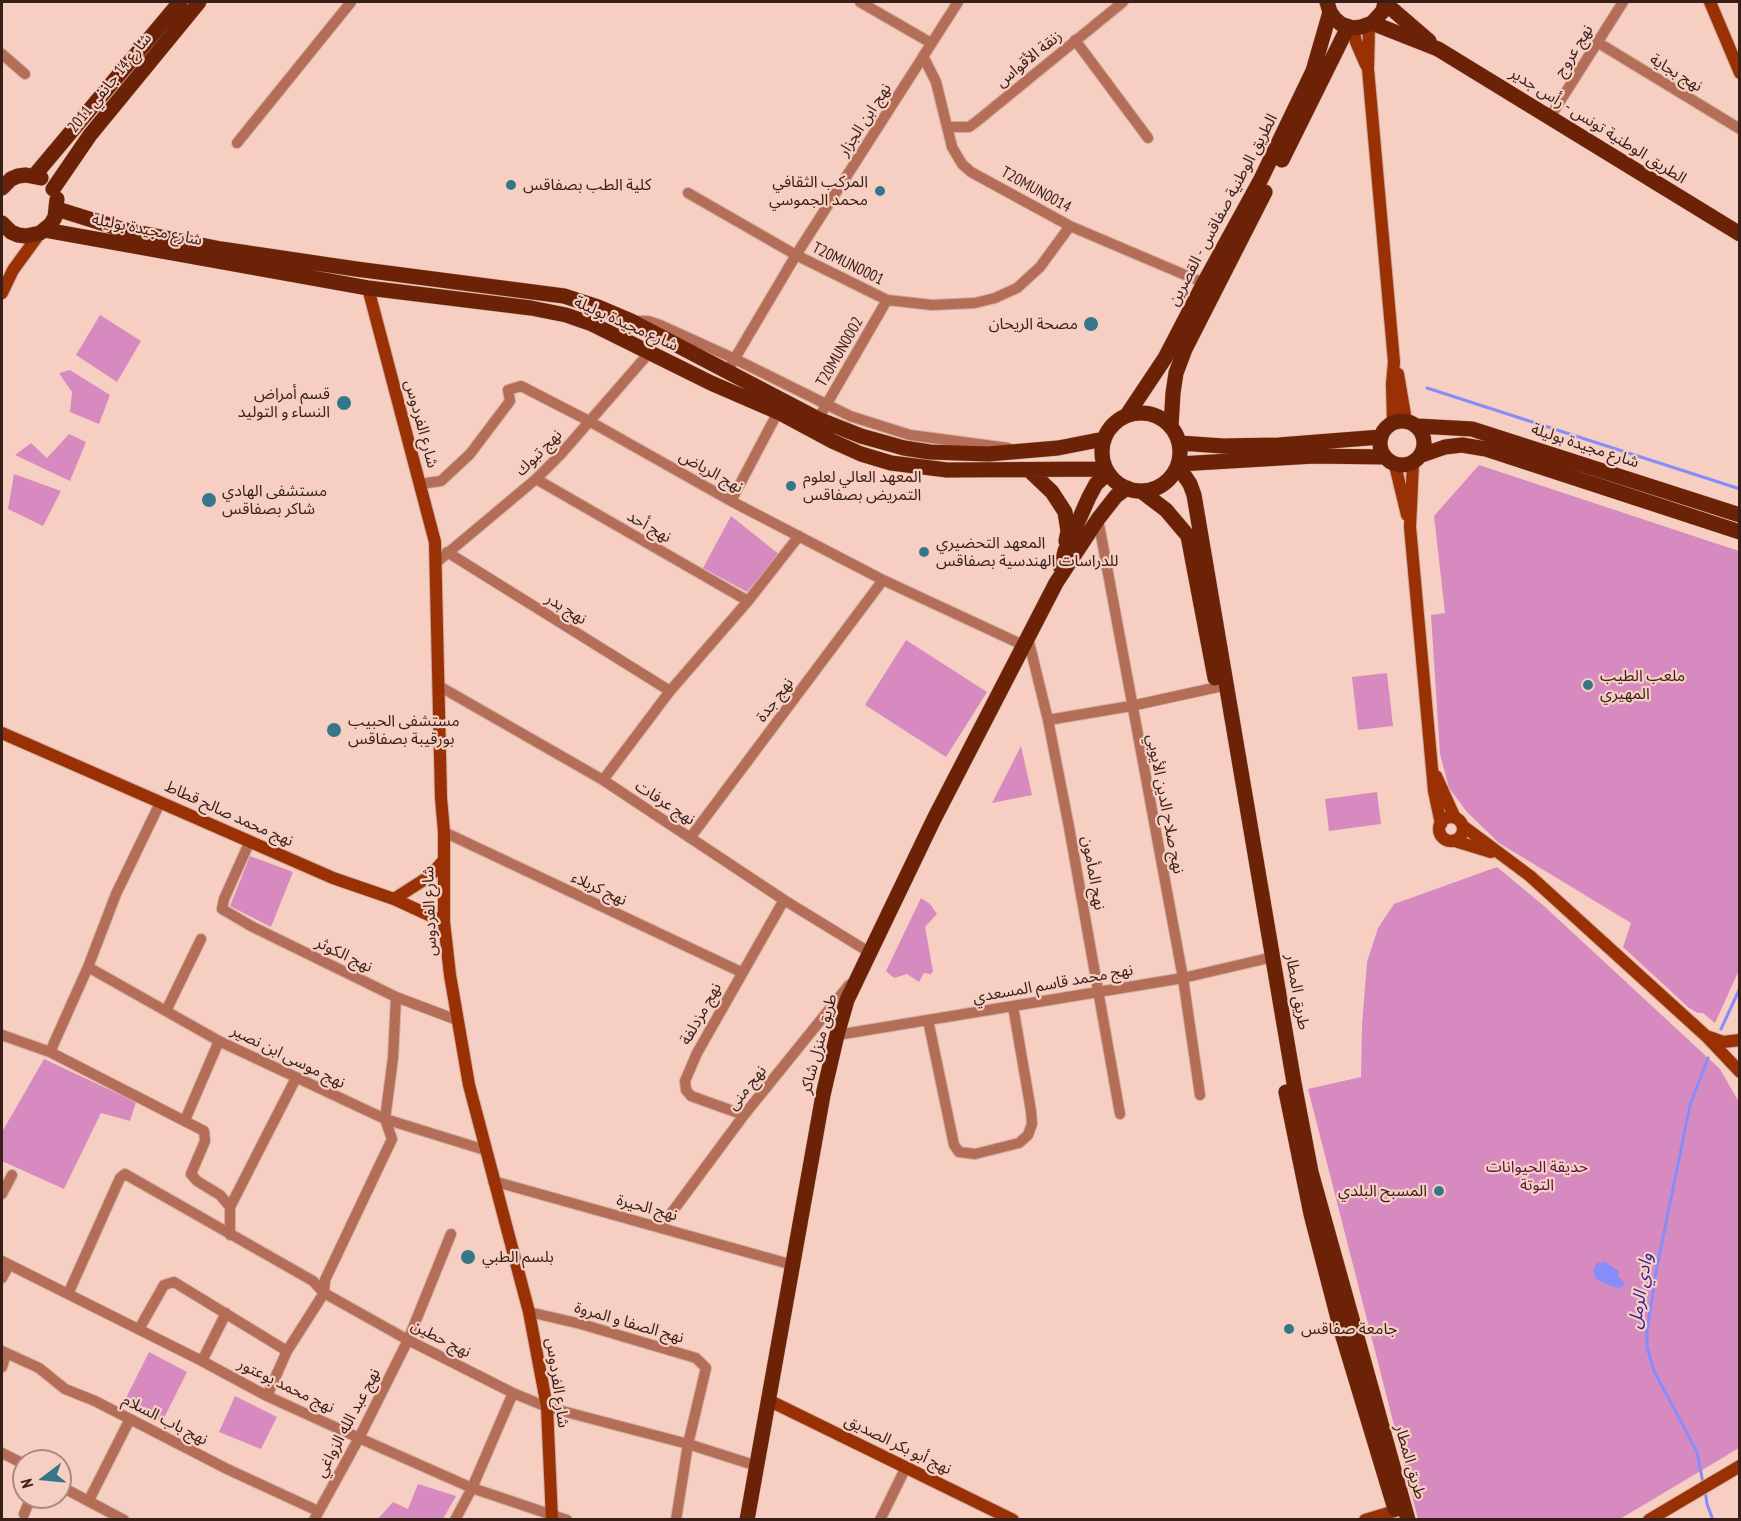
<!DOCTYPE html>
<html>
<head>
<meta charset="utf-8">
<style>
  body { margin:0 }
  #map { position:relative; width:1741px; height:1521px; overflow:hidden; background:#f7cfc2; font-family:"PT Sans Narrow",sans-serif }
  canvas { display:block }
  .frame { position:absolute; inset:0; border:3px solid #371f17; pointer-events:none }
  .north { position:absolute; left:12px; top:1449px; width:60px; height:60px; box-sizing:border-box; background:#f7cfc2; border:2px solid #aa897e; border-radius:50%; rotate:254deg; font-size:16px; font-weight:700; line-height:24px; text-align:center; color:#371f17 }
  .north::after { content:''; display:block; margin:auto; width:21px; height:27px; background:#357789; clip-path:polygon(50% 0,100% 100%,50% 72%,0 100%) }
</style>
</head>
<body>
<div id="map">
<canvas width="1741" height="1521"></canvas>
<div class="frame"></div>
<div class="north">N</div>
</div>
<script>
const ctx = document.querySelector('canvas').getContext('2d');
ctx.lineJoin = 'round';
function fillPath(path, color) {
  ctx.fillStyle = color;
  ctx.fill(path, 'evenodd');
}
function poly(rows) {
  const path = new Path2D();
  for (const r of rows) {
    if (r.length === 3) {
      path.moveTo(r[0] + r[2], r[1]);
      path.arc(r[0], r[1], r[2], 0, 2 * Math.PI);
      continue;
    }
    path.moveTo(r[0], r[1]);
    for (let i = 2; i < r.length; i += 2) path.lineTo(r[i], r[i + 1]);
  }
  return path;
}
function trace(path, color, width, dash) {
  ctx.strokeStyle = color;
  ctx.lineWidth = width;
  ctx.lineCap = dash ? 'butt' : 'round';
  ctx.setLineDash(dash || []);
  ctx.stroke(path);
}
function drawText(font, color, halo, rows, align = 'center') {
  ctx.font = font + ' "PT Sans Narrow","Noto Sans Arabic",sans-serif';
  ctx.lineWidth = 4.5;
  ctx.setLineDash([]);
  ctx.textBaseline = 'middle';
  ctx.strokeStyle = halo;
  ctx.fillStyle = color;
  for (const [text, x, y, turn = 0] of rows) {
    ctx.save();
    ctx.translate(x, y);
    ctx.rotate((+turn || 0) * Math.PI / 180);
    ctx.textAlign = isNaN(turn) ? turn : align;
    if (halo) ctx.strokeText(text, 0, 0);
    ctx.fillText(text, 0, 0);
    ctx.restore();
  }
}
const green = poly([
  [100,315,141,341,117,382,76,355],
  [70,370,110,395,99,424,70,412,72,392,59,373],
  [69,434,86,442,70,481,15,455,31,443,47,458],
  [1479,465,1739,551,1740,968,1715,1023,1703,1013,1698,1013,1689,1008,1623,947,1631,923,1499,843,1467,812,1449,788,1440,754,1431,615,1445,613,1434,516],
  [14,474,61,491,43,526,8,509],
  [731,516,780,555,747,592,703,568],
  [906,640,987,692,946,757,865,705],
  [1387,673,1393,726,1358,730,1352,677],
  [1021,746,1032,795,992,803],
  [1377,792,1381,824,1329,831,1325,799],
  [250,856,293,872,271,927,230,906],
  [1497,867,1544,906,1720,1069,1739,1102,1739,1448,1620,1519,1418,1519,1308,1089,1361,1077,1362,1025,1367,962,1378,928,1394,904],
  [921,898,930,904,937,914,925,927,933,971,931,974,924,973,919,982,907,974,894,978,886,971],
  [44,1059,136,1102,130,1121,101,1113,64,1189,2,1161,2,1132],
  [149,1352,187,1372,162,1422,123,1404],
  [235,1396,277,1417,261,1449,219,1432],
  [418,1484,456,1496,443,1519,378,1519,393,1502,408,1509]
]);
const water = poly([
  [1605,1262,1619,1271,1618,1277,1625,1283,1622,1287,1618,1288,1606,1284,1596,1279,1593,1270,1597,1263]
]);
const stream = poly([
  [1427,388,1740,489],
  [1721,1029,1740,988],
  [1703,1483,1697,1452,1654,1371,1647,1347,1647,1332,1656,1272,1690,1105,1708,1058],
  [1705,1490,1707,1504,1713,1520]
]);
const street = poly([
  [860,2,931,43],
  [1075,40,1148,138],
  [1597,42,1740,129],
  [2,54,25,74],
  [923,56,936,82,952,147,962,164,971,172,1070,226,1204,283],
  [1550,117,1623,2],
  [948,127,969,127,976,122,1123,2],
  [237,143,351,2],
  [688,193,796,255,887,300,932,305,975,303,995,298,1017,288,1040,267,1070,226],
  [635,321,648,321,660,325,735,359,850,416,910,435,1008,448],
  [728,370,796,255,958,2],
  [818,419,887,300],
  [536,479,748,601],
  [420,484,441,481,470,454,510,401,508,390,521,386,589,421,731,501,883,580,1025,646],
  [731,501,778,412],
  [1098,519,1183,978,1200,1095],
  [447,552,670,691],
  [437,562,536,479,561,454,649,353],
  [1028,638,1048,720,1069,827,1120,1114],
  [439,686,603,780,784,900,869,952],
  [1048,720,1131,706,1227,685],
  [603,780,670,691,748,601,799,536],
  [444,832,741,972],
  [690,838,883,580],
  [250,841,224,899,222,909,251,926,396,997,457,1020],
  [88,967,219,1041,385,1119,485,1150],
  [166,1011,201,939],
  [928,1020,954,1145,959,1152,975,1154,1019,1143,1028,1135,1032,1124,1031,1111,1013,1006],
  [2,1035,50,1052,88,967,116,894,160,803],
  [837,1035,1183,978,1273,957],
  [50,1052,204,1131,205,1141,191,1174,197,1181,220,1195,230,1207],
  [744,1115,691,1096,686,1090,685,1081,697,1053,784,900],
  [185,1120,219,1041],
  [493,1181,793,1265],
  [2,1194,12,1175],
  [661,1227,744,1115,849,985],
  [230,1235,230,1207,296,1078],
  [2,1261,202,1361,267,1396,359,1438,472,1488,567,1520],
  [2,1278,9,1265],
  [68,1294,120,1178,125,1174,313,1281,324,1293,408,1340,513,1393,547,1407,688,1444,757,1466],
  [529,1312,581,1324,696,1358,706,1368,688,1444,676,1520],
  [139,1329,164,1285,174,1282,287,1351],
  [2,1351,39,1368,65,1389,95,1401,227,1469,318,1511],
  [202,1361,226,1313],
  [2,1367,6,1354],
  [267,1396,287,1351,324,1293,325,1280,392,1139,385,1119,393,1058,396,997],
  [2,1453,24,1464],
  [60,1486,124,1520],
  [89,1500,130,1419],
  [24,1514,31,1497],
  [314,1520,359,1438,408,1340,451,1234],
  [455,1520,472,1488,513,1393],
  [880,1520,906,1467]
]);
const secondary = poly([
  [1710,2,1740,73],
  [1369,25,1368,69,1394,362,1392,384,1393,422],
  [1353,28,1356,42,1366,65],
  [368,288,435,542,441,798,444,832,444,922,450,975,469,1085,529,1312,547,1407,552,1520],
  [2,293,13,270,40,233],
  [1398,374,1406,421],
  [1413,463,1410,527,1434,791,1441,824],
  [1395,465,1407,515],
  [2,733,333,878,394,899,444,922],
  [1436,776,1455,818],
  [1451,829,12],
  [1463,826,1530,876,1706,1036,1740,1072],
  [1455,841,1491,852],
  [394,899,430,876,444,860],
  [1709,1037,1723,1042,1740,1040],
  [768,1400,1013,1520],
  [1365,1520,1405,1508],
  [1649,1520,1740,1466]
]);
const primary = poly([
  [1327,2,1330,12,1335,19,1341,24,1353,28,1361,27,1372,23,1383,11,1385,2],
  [1385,3,1429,41],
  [1372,23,1438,49,1740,234],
  [1282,160,1348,27],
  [34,176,180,2],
  [2,188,11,179,18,176,26,175,41,178],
  [53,189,90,135,199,2],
  [57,209,121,229,221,249,356,269,564,296,598,307,631,321,818,419,861,436,904,448,930,452,988,454,1058,448,1104,439],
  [2,223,11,232,18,235,26,236,40,233,51,224,55,217,57,199],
  [45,230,368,288,531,308,566,315,592,324,711,383,778,412,832,441,861,454,891,463,947,470,1106,469],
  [1141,452,39],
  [1127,415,1165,358,1204,283,1261,179,1313,71,1330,12],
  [1402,443,22],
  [1171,426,1173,393,1176,373,1185,349,1265,192],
  [1417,426,1472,429,1740,515],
  [1180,443,1223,446,1279,445,1381,437],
  [1422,455,1445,447,1462,445,1486,449,1740,532],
  [1179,464,1314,456,1385,457],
  [1178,466,1190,484,1194,495,1294,1083,1311,1172,1408,1520],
  [1030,471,1052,492,1065,512,1068,531,1066,541],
  [1141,491,1166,510,1188,536,1215,678],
  [1061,568,1065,551,1089,497,1096,484,1108,473],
  [1286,1092,1311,1214,1341,1330,1395,1509],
  [747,1520,823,1095,837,1035,847,1000,934,819,1056,583,1098,519,1116,496,1127,488]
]);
const markers = [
  [511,185,6,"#357789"],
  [880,191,6,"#357789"],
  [1091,324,8,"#357789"],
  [344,403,8,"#357789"],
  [791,486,6,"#357789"],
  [209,500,8,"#357789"],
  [924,552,6,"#357789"],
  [1588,685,6,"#357789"],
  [334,730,8,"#357789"],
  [1439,1191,6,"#357789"],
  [468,1257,8,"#357789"],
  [1289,1329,6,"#357789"]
];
const streetNames = [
  ["نهج عروج",1574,51,-58],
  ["زنقة الأقواس",1029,59,-39],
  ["نهج بجاية",1676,73,31],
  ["شارع 14 جانفي 2011",110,83,-51],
  ["نهج ابن الجزار",865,120,-57],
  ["الطريق الوطنية تونس - رأس جدير",1598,126,32],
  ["T20MUN0014",1036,190,29],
  ["الطريق الوطنية صفاقس - القصرين",1223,210,-62],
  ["شارع مجيدة بوليلة",147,230,11],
  ["T20MUN0001",848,264,26],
  ["شارع مجيدة بوليلة",626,324,24],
  ["T20MUN0002",840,352,-60],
  ["شارع الفردوس",421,424,75],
  ["شارع مجيدة بوليلة",1585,446,18],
  ["نهج تبوك",539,453,-45],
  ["نهج الرياض",711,472,29],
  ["نهج أحد",649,527,30],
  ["نهج بدر",566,609,32],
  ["نهج جدة",775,700,-53],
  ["نهج عرفات",665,803,33],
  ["نهج صلاح الدين الأيوبي",1165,804,79],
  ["نهج محمد صالح قطاط",229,814,24],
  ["نهج المأمون",1093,873,80],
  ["نهج كربلاء",599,889,25],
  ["شارع الفردوس",430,911,-92],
  ["نهج الكوثر",344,955,26],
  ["نهج محمد قاسم المسعدي",1053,984,-10],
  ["طريق المطار",1297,992,80],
  ["نهج مزدلفة",701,1014,-61],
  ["طريق منزل شاكر",819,1044,-75],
  ["نهج موسى ابن نصير",288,1057,26],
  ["نهج منى",747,1088,-51],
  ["نهج الحيرة",647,1208,15],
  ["نهج الصفا و المروة",629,1323,16],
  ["نهج حطين",441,1339,27],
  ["شارع الفردوس",557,1383,82],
  ["نهج محمد بوعتور",286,1386,26],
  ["نهج باب السلام",165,1420,27],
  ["نهج عبد الله الزواغي",348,1423,-62],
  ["نهج أبو بكر الصديق",898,1445,26],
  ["طريق المطار",1410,1462,74]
];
const poiNames = [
  ["المركب الثقافي",868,182,"right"],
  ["محمد الجموسي",868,200,"right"],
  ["كلية الطب بصفاقس",523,185],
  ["مصحة الريحان",1078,324,"right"],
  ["قسم أمراض",330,394,"right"],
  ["النساء و التوليد",330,412,"right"],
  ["المعهد العالي لعلوم",803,477],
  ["التمريض بصفاقس",803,495],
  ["مستشفى الهادي",222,491],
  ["شاكر بصفاقس",222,509],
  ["المعهد التحضيري",936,543],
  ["للدراسات الهندسية بصفاقس",936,561],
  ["ملعب الطيب",1600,676],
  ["المهيري",1600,694],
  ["مستشفى الحبيب",348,721],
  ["بورقيبة بصفاقس",348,739],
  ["المسبح البلدي",1427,1191,"right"],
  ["بلسم الطبي",482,1257],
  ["جامعة صفاقس",1301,1329]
];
const parkNames = [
  ["حديقة الحيوانات",1537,1167],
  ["التوتة",1537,1185]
];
const waterNames = [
  ["وادي الرمل",1641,1291,-81]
];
fillPath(green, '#d78ac0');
fillPath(water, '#868df8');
trace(stream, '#868df8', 3);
trace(street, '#d1aca0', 12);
trace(secondary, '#d1aca0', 14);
trace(primary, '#d1aca0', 16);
trace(street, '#b46d56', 10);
trace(secondary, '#9a3104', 12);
trace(primary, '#6b2206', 15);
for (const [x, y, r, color] of markers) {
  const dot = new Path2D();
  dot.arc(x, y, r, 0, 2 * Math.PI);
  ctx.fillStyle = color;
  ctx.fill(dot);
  trace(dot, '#f7cfc2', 2);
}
drawText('16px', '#371f17', '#f7cfc2', streetNames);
drawText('16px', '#371f17', '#f7cfc2', poiNames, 'left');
drawText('16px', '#541345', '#f7cfc2', parkNames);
drawText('italic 18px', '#33209d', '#f7cfc2', waterNames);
</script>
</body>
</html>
